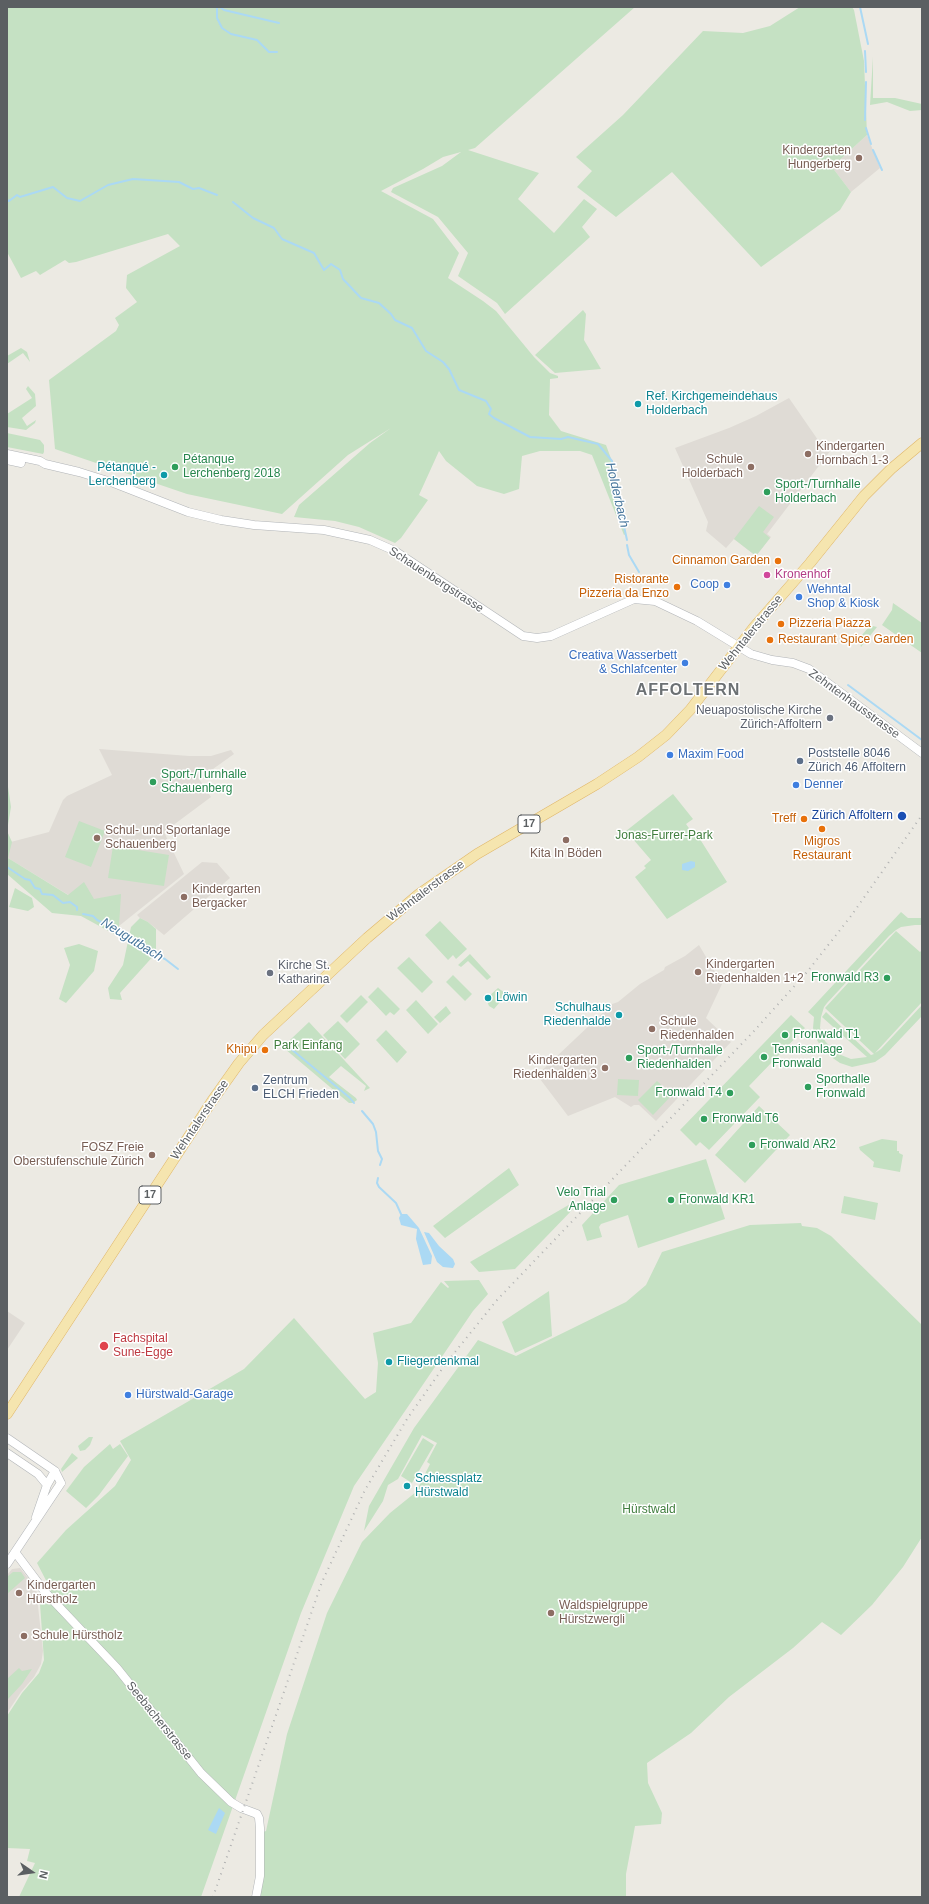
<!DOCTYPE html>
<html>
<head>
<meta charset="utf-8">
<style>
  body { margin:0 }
  #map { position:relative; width:929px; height:1904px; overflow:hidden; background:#eceae3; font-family:Arial,sans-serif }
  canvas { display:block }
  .frame { position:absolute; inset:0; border:8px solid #5b5f62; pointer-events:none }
  .north { position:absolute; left:12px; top:1852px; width:40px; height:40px; -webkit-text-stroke:3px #fff; paint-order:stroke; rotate:103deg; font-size:11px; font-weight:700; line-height:16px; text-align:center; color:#5b5f62 }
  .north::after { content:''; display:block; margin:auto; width:14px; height:18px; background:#5b5f62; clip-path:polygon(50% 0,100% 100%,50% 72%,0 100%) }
</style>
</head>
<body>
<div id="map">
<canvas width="929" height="1904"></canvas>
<div class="frame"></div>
<div class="north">N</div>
</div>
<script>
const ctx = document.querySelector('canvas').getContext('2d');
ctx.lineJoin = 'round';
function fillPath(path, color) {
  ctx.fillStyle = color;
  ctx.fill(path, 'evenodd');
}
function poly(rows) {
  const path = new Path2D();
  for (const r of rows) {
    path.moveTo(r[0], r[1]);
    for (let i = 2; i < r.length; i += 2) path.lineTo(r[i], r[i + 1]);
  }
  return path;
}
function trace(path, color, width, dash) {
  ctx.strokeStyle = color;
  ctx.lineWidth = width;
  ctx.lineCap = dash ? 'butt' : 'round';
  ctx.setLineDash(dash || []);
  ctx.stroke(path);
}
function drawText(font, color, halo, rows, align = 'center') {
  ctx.font = font + ' Arial,sans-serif';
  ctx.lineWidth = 3;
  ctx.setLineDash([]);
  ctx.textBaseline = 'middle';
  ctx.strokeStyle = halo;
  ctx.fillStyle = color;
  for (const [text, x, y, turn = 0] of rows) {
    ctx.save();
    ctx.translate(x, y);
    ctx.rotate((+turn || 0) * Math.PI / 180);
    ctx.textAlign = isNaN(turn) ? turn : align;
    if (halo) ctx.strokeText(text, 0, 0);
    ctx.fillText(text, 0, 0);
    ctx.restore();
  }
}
const education = poly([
  [867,135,880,168,851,192,832,167],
  [789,398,818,440,831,450,767,534,771,537,756,556,734,539,726,548,706,531,708,522,675,448,729,428,756,416],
  [99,749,189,756,211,756,231,750,234,754,199,779,211,797,164,832,184,874,119,926,8,858,7,855,7,843,49,832,63,800,67,796,112,775],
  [202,862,217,863,230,878,164,935,148,922,140,918,137,915],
  [699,945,722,984,706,1018,731,1042,656,1121,639,1105,634,1105,631,1107,615,1097,568,1116,537,1075,612,1004,618,1002,640,984,664,970,665,967,685,956],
  [7,1311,25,1323,7,1350],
  [20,1568,36,1588,43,1651,41,1664,34,1677,21,1692,7,1713,7,1575,12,1569]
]);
const green = poly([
  [7,7,635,7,475,148,468,150,539,173,518,199,554,233,584,199,597,209,582,227,590,237,505,314,497,303,458,276,468,253,438,217,391,192,393,188,442,166,461,152,443,157,423,169,381,191,433,219,459,253,448,278,483,301,496,311,534,357,550,373,558,376,558,378,550,379,549,415,561,431,606,445,616,472,619,500,626,534,624,535,592,455,580,451,540,451,522,456,519,489,504,494,477,486,446,461,439,451,419,495,428,500,401,538,395,543,359,527,335,521,294,517,299,505,370,443,391,428,348,455,282,514,187,494,55,449,49,380,116,331,119,325,115,318,137,302,126,288,127,275,180,246,168,234,76,262,69,263,65,260,40,275,36,271,21,278,7,252],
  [800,7,852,7,854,10,864,61,867,135,832,167,851,192,840,210,761,267,672,172,616,217,577,187,592,171,576,157,623,115,703,31,743,33,770,26],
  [873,57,873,98,895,98,922,104,922,110,910,111,887,102,870,105],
  [583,310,586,314,584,340,601,369,555,373,535,355],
  [21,348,27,352,30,362,23,353,7,364,7,356],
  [28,386,35,394,36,406,22,418,27,426,36,420,35,423,26,430,7,427,7,414,32,398,26,389],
  [7,433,40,440,44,445,44,452,43,454,7,447],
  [759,506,774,517,763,532,770,538,756,556,734,539],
  [893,603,922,623,922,653,882,625,892,610],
  [873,626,877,627,861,647,860,643,862,635,867,629],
  [7,780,11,807,7,831,12,842,8,858,68,895,84,882,94,899,121,894,119,926,114,934,81,916,52,913,7,874],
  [673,794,693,819,686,824,696,838,698,836,727,882,667,919,635,877,646,868,644,866,651,860,626,831],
  [79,821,105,831,91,867,65,857],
  [113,846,169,855,164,886,108,878],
  [15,888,32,898,34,907,28,911,9,907],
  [901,912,908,918,922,918,922,925,915,925,901,927,896,930,889,936,827,1003,824,1007,821,1017,820,1028,825,1041,836,1053,851,1059,867,1057,822,1017,826,1012,871,1055,874,1054,825,1008,896,931,920,952,922,950,922,1002,875,1053,881,1049,922,1005,922,1016,885,1055,875,1062,852,1067,840,1063,824,1052,817,1040,813,1028,814,1017,808,1012],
  [140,918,148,922,156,929,156,953,120,993,122,1000,110,999,108,988,123,965,131,927],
  [440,921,467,949,456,959,453,955,448,960,425,935],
  [79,944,98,951,94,971,66,1003,59,999,70,965,64,948],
  [470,954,491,977,487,980,468,961,461,967,458,965],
  [409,957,433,982,422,993,397,968],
  [453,975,472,994,465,1001,446,982],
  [378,987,400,1009,394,1015,390,1012,386,1016,368,997],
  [498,988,505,993,505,996,494,1009,489,1006,487,1001,489,999,488,997],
  [361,995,368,1002,347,1023,340,1016],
  [416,1000,438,1024,428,1034,406,1010],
  [446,1006,451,1013,440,1023,434,1017],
  [791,1015,805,1028,749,1086,760,1097,709,1150,700,1142,696,1146,680,1130],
  [338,1021,360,1044,345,1059,323,1035],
  [309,1022,370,1088,364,1091,366,1086,341,1066,329,1077,356,1098,357,1100,353,1103,349,1103,285,1049,292,1043,290,1040],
  [386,1030,407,1052,397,1063,376,1040],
  [618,1079,639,1080,638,1096,617,1095],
  [657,1081,672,1095,653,1115,638,1100],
  [759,1106,790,1135,745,1183,715,1155],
  [882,1139,897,1141,897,1151,899,1151,899,1153,903,1155,900,1172,873,1167,874,1162,860,1150,859,1147],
  [706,1159,725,1219,638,1248,628,1215,601,1224,599,1227,602,1237,587,1241,582,1225,619,1185],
  [509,1168,519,1185,445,1238,433,1226],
  [844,1196,878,1203,875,1220,841,1213],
  [572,1203,576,1206,515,1269,479,1272,470,1262],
  [801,1223,802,1226,817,1228,831,1236,922,1325,922,1537,903,1567,872,1605,841,1635,822,1622,793,1648,729,1697,691,1733,647,1763,648,1783,662,1813,661,1824,635,1826,626,1874,626,1897,259,1897,263,1832,266,1831,287,1734,327,1613,362,1542,390,1513,416,1492,430,1464,427,1462,437,1443,422,1435,398,1479,388,1485,383,1501,364,1531,369,1506,414,1428,478,1340,516,1356,626,1302,646,1285,662,1252,750,1225],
  [479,1280,488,1294,473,1311,354,1486,301,1613,201,1897,19,1897,35,1863,27,1861,30,1849,7,1848,7,1716,22,1693,39,1673,44,1660,40,1604,42,1598,51,1590,37,1563,66,1530,115,1486,131,1460,120,1441,244,1369,294,1318,365,1399,376,1392,378,1363,373,1333,411,1323,441,1282,448,1288,449,1287,444,1281],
  [549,1291,552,1336,515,1353,502,1322],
  [89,1437,93,1437,90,1445,85,1450,80,1451,78,1446],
  [423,1438,434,1445,412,1483,401,1476],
  [110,1444,113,1449,120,1444,128,1456,99,1495,86,1508,66,1491,84,1467],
  [72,1453,78,1458,62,1472,61,1469],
  [13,1572,21,1572,25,1578,7,1594,7,1577],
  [19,1668,22,1671,32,1669,22,1684,7,1700,7,1679]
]);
const water = poly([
  [691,861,695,862,695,867,688,871,682,870,682,864],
  [401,1214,407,1214,419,1228,432,1256,431,1264,423,1265,416,1239,417,1229,401,1225,399,1218],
  [424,1232,429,1233,439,1246,453,1259,455,1264,453,1268,443,1267,437,1262],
  [219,1808,225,1813,216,1834,208,1830]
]);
const stream = poly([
  [217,7,217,18,222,28,231,34,257,40,269,52,277,52],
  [220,7,224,10,279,23],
  [860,7,868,44],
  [865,51,866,72],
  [865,120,866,82],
  [866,128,871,144],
  [873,150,882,170],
  [7,200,9,201,17,195,20,197,53,187,67,198,80,201,108,185,133,179,179,182,193,189,199,188,217,195],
  [233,202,253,218,274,228,282,239,314,253,324,270,331,264,340,270,343,279,361,298,379,303,391,314,395,320,412,328,426,351,443,362,449,369,459,390,486,401,491,409,489,414,494,418,530,437,561,439,568,437,598,444,612,461,616,490,627,540],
  [627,545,629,555,639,572],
  [848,685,922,740],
  [7,867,25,879,30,880,35,888,40,889,42,894,53,895,63,903,70,902,77,907,77,910],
  [83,914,93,916,97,920,122,932,135,943,152,951,154,954,165,959,178,969],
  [290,1048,350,1098,354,1103],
  [362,1111,373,1124,376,1132,378,1151,382,1159,380,1165],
  [378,1178,377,1183,379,1187,396,1203,401,1214]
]);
const tertiary = poly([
  [7,454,40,461,45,464,79,472,111,482,188,512,221,520,254,525,324,530,370,540,395,551,523,636,537,638,551,636,634,599,655,601,697,621,751,654,772,660,793,663,809,669,922,753],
  [7,460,21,463],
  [7,1438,55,1471,61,1483],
  [7,1453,38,1474,47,1485],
  [36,1517,47,1485,55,1471],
  [15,1552,45,1592,117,1668,201,1773,231,1802,241,1808,257,1814,259,1818,260,1828,260,1876,256,1897],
  [7,1564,61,1483]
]);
const primary = poly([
  [7,1414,212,1101,239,1063,263,1035,367,938,419,894,477,854,597,784,638,757,666,735,690,710,754,627,810,563,864,496,891,469,922,443]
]);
const rail = poly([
  [213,1897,322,1582,365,1490,407,1419,447,1362,497,1300,754,1031,807,972,851,916,922,815]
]);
const markers = [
  [859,158,4,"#8d6e63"],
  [638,404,4,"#0f9aa8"],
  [808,454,4,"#8d6e63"],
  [175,467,4,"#2e9e5b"],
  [751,467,4,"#8d6e63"],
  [164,475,4,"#0f9aa8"],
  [767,492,4,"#2e9e5b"],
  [778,561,4,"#e8710a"],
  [767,575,4,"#d1479c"],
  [727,585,4,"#3f7fe0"],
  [677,587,4,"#e8710a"],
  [799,597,4,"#3f7fe0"],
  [781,624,4,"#e8710a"],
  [770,640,4,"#e8710a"],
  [685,663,4,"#3f7fe0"],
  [830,718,4,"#6b7280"],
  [670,755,4,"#3f7fe0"],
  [800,761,4,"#5c6f8a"],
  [153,782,4,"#2e9e5b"],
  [796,785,4,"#3f7fe0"],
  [902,816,5,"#1a4fb4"],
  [804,819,4,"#e8710a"],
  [822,829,4,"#e8710a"],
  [97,838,4,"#8d6e63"],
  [566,840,4,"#8d6e63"],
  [184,897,4,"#8d6e63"],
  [698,972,4,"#8d6e63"],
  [270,973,4,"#6b7280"],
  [887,978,4,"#2e9e5b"],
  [488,998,4,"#0f9aa8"],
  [619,1015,4,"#0f9aa8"],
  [652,1029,4,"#8d6e63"],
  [785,1035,4,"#2e9e5b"],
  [265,1050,4,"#e8710a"],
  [764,1057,4,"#2e9e5b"],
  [629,1058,4,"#2e9e5b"],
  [605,1068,4,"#8d6e63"],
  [808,1087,4,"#2e9e5b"],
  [255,1088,4,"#5c6f8a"],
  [730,1093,4,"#2e9e5b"],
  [704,1119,4,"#2e9e5b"],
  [752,1145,4,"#2e9e5b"],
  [152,1155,4,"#8d6e63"],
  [614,1200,4,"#2e9e5b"],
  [671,1200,4,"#2e9e5b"],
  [104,1346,5,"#e0444e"],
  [389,1362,4,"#0f9aa8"],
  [128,1395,4,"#3f7fe0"],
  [407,1486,4,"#0f9aa8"],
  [19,1593,4,"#8d6e63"],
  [551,1613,4,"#8d6e63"],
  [24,1636,4,"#8d6e63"]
];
const shields = [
  [529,824,22],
  [150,1195,22]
];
const shieldNames = [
  ["17",529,824],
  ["17",150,1195]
];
const educationNames = [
  ["Kindergarten",851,151,"right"],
  ["Hungerberg",851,165,"right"],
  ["Kindergarten",816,447],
  ["Hornbach 1-3",816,461],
  ["Schule",743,460,"right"],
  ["Holderbach",743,474,"right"],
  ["Schul- und Sportanlage",105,831],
  ["Schauenberg",105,845],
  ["Kita In Böden",566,854,"center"],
  ["Kindergarten",192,890],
  ["Bergacker",192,904],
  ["Kindergarten",706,965],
  ["Riedenhalden 1+2",706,979],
  ["Schule",660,1022],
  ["Riedenhalden",660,1036],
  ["Kindergarten",597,1061,"right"],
  ["Riedenhalden 3",597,1075,"right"],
  ["FOSZ Freie",144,1148,"right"],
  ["Oberstufenschule Zürich",144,1162,"right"],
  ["Kindergarten",27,1586],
  ["Hürstholz",27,1600],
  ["Waldspielgruppe",559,1606],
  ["Hürstzwergli",559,1620],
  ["Schule Hürstholz",32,1636]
];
const cultureNames = [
  ["Ref. Kirchgemeindehaus",646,397],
  ["Holderbach",646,411],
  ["Pétanqué -",156,468,"right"],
  ["Lerchenberg",156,482,"right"],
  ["Löwin",496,998],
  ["Schulhaus",611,1008,"right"],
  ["Riedenhalde",611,1022,"right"],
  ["Fliegerdenkmal",397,1362],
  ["Schiessplatz",415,1479],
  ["Hürstwald",415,1493]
];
const leisureNames = [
  ["Pétanque",183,460],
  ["Lerchenberg 2018",183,474],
  ["Sport-/Turnhalle",775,485],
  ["Holderbach",775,499],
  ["Sport-/Turnhalle",161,775],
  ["Schauenberg",161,789],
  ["Fronwald R3",879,978,"right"],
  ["Fronwald T1",793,1035],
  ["Tennisanlage",772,1050],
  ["Fronwald",772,1064],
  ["Sport-/Turnhalle",637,1051],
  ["Riedenhalden",637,1065],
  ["Sporthalle",816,1080],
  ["Fronwald",816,1094],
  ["Fronwald T4",722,1093,"right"],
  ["Fronwald T6",712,1119],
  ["Fronwald AR2",760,1145],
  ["Velo Trial",606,1193,"right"],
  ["Anlage",606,1207,"right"],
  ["Fronwald KR1",679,1200]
];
const foodNames = [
  ["Cinnamon Garden",770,561],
  ["Ristorante",669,580],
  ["Pizzeria da Enzo",669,594],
  ["Pizzeria Piazza",789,624,"left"],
  ["Restaurant Spice Garden",778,640,"left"],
  ["Treff",796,819],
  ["Migros",822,842,"center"],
  ["Restaurant",822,856,"center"],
  ["Khipu",257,1050]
];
const hotelNames = [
  ["Kronenhof",775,575]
];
const streetNames = [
  ["Schauenbergstrasse",436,580,33],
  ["Wehntalerstrasse",751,633,-51],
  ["Zehntenhausstrasse",854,704,36],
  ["Wehntalerstrasse",426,891,-37],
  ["Wehntalerstrasse",200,1120,-56],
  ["Seebacherstrasse",159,1721,51]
];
const shopNames = [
  ["Coop",719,585,"right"],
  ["Wehntal",807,590],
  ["Shop & Kiosk",807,604],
  ["Creativa Wasserbett",677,656,"right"],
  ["& Schlafcenter",677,670,"right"],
  ["Maxim Food",678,755],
  ["Denner",804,785],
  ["Hürstwald-Garage",136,1395]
];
const worshipNames = [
  ["Neuapostolische Kirche",822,711],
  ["Zürich-Affoltern",822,725],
  ["Kirche St.",278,966,"left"],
  ["Katharina",278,980,"left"]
];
const serviceNames = [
  ["Poststelle 8046",808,754],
  ["Zürich 46 Affoltern",808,768],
  ["Zentrum",263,1081],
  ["ELCH Frieden",263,1095]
];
const transitNames = [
  ["Zürich Affoltern",893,816]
];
const parkNames = [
  ["Jonas-Furrer-Park",664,836],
  ["Park Einfang",308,1046],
  ["Hürstwald",649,1510]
];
const healthNames = [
  ["Fachspital",113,1339],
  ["Sune-Egge",113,1353]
];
const waterNames = [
  ["Holderbach",617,495,77],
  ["Neugutbach",132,940,32]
];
const districtNames = [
  ["AFFOLTERN",688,691]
];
fillPath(education, '#dfdbd5');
fillPath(green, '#c5e1c3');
fillPath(water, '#abd9f4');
trace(stream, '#abd9f4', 2);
trace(tertiary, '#b1b4b7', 9);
trace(primary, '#e0b668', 11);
trace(tertiary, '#fff', 8);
trace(primary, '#f5e5af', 10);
trace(rail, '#b1b2b2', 2, [1, 5]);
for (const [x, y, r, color] of markers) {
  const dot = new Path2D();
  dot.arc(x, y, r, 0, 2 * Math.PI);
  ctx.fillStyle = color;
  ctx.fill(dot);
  trace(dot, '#fff', 1.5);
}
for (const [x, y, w] of shields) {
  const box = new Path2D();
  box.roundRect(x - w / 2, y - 9, w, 18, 3);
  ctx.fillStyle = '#fff';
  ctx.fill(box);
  trace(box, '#5b5f62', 1);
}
drawText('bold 11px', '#5b5f62', null, shieldNames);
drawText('12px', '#785e54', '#fff', educationNames, 'left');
drawText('12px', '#0d838f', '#fff', cultureNames, 'left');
drawText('12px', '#27864d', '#fff', leisureNames, 'left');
drawText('12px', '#c56008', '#fff', foodNames, 'right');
drawText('12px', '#b23c85', '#fff', hotelNames, 'left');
drawText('12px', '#5b5f62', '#fff', streetNames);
drawText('12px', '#366cbe', '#fff', shopNames, 'left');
drawText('12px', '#5b616d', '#fff', worshipNames, 'right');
drawText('12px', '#4e5e75', '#fff', serviceNames, 'left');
drawText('12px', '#164399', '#fff', transitNames, 'right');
drawText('12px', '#407e3e', '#fff', parkNames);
drawText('12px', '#be3a42', '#fff', healthNames, 'left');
drawText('italic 13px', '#47769c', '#fff', waterNames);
ctx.letterSpacing = '1px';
drawText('bold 16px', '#6c7174', '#fff', districtNames);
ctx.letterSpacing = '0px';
</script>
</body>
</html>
